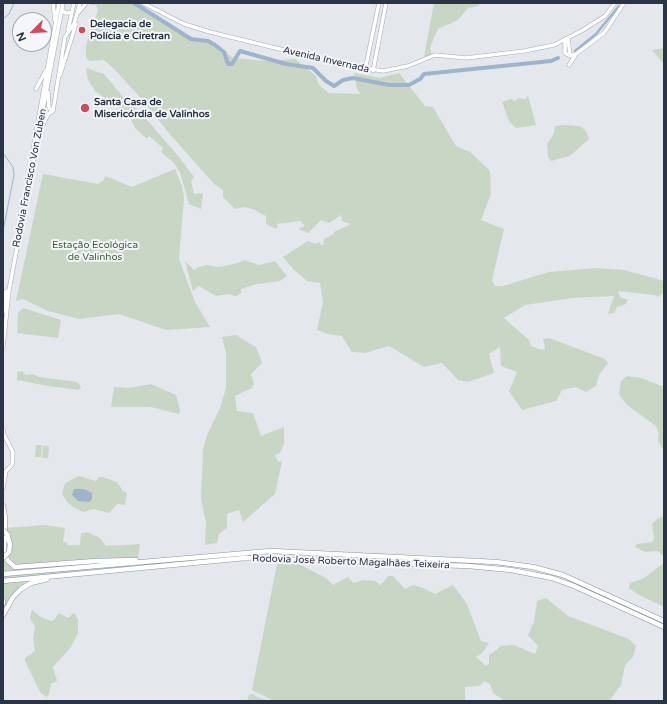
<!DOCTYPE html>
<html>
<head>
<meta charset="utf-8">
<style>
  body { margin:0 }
  #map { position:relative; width:667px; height:704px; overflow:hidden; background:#e4e7ec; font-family:"Varela Round",sans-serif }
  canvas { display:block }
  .frame { position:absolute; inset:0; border:4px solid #2b3445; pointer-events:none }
  .north { position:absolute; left:12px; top:12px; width:40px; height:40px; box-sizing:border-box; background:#f4f6f9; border:1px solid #a4a8b1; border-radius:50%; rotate:246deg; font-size:11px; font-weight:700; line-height:16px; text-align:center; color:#2b3445 }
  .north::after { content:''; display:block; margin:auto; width:14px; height:18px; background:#d1495b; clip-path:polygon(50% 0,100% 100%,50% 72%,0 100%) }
</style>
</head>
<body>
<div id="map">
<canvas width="667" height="704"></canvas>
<div class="frame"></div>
<div class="north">N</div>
</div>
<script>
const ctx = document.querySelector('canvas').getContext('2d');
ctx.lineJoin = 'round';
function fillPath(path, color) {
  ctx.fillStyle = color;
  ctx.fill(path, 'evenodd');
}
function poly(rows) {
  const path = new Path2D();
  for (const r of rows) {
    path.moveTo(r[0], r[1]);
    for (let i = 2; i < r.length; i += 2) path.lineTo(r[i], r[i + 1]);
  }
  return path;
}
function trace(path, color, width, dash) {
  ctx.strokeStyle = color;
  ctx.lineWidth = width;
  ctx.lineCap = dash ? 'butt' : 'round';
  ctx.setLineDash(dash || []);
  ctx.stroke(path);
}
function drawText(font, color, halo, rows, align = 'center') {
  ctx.font = font + ' "Varela Round",sans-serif';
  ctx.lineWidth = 4;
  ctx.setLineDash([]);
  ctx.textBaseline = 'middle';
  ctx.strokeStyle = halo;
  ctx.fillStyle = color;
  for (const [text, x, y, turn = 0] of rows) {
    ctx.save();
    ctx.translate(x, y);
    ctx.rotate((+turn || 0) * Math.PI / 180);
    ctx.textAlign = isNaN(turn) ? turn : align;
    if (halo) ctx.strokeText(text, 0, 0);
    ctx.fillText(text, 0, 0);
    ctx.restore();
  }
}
const green = poly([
  [90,3,139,3,185,37,193,41,210,41,233,58,268,61,295,59,316,76,319,85,329,93,361,94,357,89,354,73,380,78,399,73,425,106,433,107,456,146,470,152,490,171,491,194,481,220,504,229,492,280,495,286,503,286,549,272,596,268,624,270,664,281,664,292,658,297,655,295,618,291,620,297,628,300,626,304,617,307,614,313,608,314,614,296,572,298,525,305,504,318,529,340,531,346,542,350,545,348,543,339,549,338,605,359,608,363,599,375,596,386,586,392,576,387,562,390,556,401,522,410,509,391,517,372,501,366,500,347,489,354,494,373,468,382,458,380,442,363,424,367,389,346,365,353,352,352,342,336,328,334,317,330,323,302,320,283,307,281,294,270,283,257,308,241,315,244,320,242,321,245,323,245,324,239,334,234,334,232,351,224,342,221,341,215,329,223,321,220,308,233,298,229,305,226,300,221,276,224,278,226,276,229,266,224,266,216,255,210,245,207,235,209,223,197,223,190,214,184,168,132,140,97,114,69,104,60,90,61,86,58,86,46,90,32,98,11,96,5,91,5],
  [434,3,480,3,478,6,468,8,458,20,438,29,430,47,432,55,424,57],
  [664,48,664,64,652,50],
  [86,68,104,74,124,98,142,114,180,158,194,177,191,181,194,194,203,193,201,209,189,204,180,172,173,162,161,152,163,148,149,136,147,139,136,129,128,114,95,91,88,80],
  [528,96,536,125,516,128,509,121,502,102,511,99,515,101,519,98,525,99],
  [563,125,580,126,586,131,589,139,570,156,551,161,548,157,547,144,554,133,555,126],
  [175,169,182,186,184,198,179,259,195,302,210,327,166,330,119,314,79,319,48,311,23,299,16,301,43,174,98,184,104,180,105,176,132,187],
  [244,260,259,265,275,261,287,276,280,281,257,284,241,289,241,293,237,296,234,296,230,294,216,296,199,286,193,291,185,261,194,270,199,267,207,265,218,267,230,265,241,262],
  [23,308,61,320,58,338,17,333,18,313],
  [236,335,256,347,262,363,251,374,254,384,252,388,235,396,237,411,253,413,261,436,284,427,284,444,280,453,275,455,278,462,282,461,275,494,243,522,239,510,227,514,227,528,219,534,217,543,205,545,206,523,201,498,203,450,207,435,220,408,226,388,226,353,222,337],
  [22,371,26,375,33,374,39,377,77,382,81,387,79,390,48,386,17,380,17,372],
  [627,376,641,378,664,387,664,447,662,448,658,441,659,433,656,426,627,405,620,396,619,393,621,381],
  [151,384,176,395,180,410,179,414,151,407,111,407,114,387,129,388],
  [36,445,42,445,41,457,35,457],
  [43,446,49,446,48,458,42,458],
  [79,476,96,481,99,477,103,477,117,482,123,491,127,493,125,505,117,504,109,513,94,509,83,512,73,507,67,502,62,494,65,483],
  [664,516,664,557,658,551,645,552,635,547,637,544,652,542,654,539,652,524,657,519],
  [45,525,65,528,63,542,67,542,67,545,80,545,81,533,87,532,100,538,106,546,140,544,138,558,79,560,14,565,7,557,9,554,6,528],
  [5,559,13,567,105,563,3,571,3,561],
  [190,559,190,563,3,579,3,576],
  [664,563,664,607,639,595,629,588,629,587,630,583,644,578],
  [277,564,299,564,326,578,333,585,348,577,354,583,363,580,375,581,381,585,388,576,393,576,405,589,413,585,423,588,435,594,453,585,467,604,481,641,489,643,483,652,476,657,486,666,489,663,489,655,497,650,500,646,514,645,535,654,538,646,528,635,534,622,537,601,546,598,568,616,629,639,636,646,633,657,625,665,621,685,609,701,501,701,502,699,493,693,490,684,485,681,479,686,465,687,465,701,274,701,252,690],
  [24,582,26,584,3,613,3,583],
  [32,610,41,617,51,621,54,620,59,613,68,618,74,613,78,619,78,633,71,647,53,667,57,681,51,684,49,694,46,697,40,692,25,661,25,658,35,651,33,639,35,627,30,618],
  [253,694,257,697,269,701,247,701,249,695]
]);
const water = poly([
  [74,489,84,489,92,493,92,499,89,502,78,501,72,495]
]);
const stream = poly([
  [3,19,9,14,14,3],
  [3,153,13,167,14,175,3,231]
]);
const canal = poly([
  [575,51,596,34,619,6]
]);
const river = poly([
  [134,3,191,39,208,41,215,45,224,52,228,64,232,64,240,51,286,64,313,68,326,81,334,86,343,80,353,78,389,85,409,85,420,79,424,74,551,61,558,58]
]);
const major = poly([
  [53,3,55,20],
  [143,3,184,24,210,32,341,64,383,71,408,66,435,55,466,58,524,51,554,45,583,30,605,16,615,3],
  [62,9,65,13,68,13,72,12,74,3],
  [79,12,86,3],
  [68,30,72,12],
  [568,38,570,56],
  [565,39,565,53,570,56],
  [570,56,576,54,604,33,624,3],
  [569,65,575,56],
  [365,70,379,3],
  [373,71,386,3],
  [60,75,76,24],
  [36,89,46,70],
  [48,92,49,108,53,111],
  [53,111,65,37,74,24,80,3],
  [41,129,48,114,53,111],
  [32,156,59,3],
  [3,312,6,291],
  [3,347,9,290,63,3],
  [3,429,4,435,13,452,12,465,6,471,3,488]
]);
const highway = poly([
  [3,506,5,518,4,553,8,561,15,567,96,561,136,560],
  [7,534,10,544,9,552],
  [3,574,271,551,496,562,533,567,563,575,664,621],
  [3,581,245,558,469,566,511,570,552,578,574,586,664,627],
  [3,601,3,603],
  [3,615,13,597,21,589,31,583,47,579]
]);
const highwayBridge = poly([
  [3,530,7,534],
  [3,558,9,552]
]);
const markers = [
  [82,30,4,"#d1495b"],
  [85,108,5,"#d1495b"]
];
const poiNames = [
  ["Delegacia de",90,24],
  ["Polícia e Ciretran",90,36],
  ["Santa Casa de",94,102],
  ["Misericórdia de Valinhos",94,114]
];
const streetNames = [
  ["Avenida Invernada",326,60,13],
  ["Rodovia Francisco Von Zuben",30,178,-79],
  ["Rodovia José Roberto Magalhães Teixeira",351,562,2]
];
const parkNames = [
  ["Estação Ecológica",95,245],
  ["de Valinhos",95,257]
];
fillPath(green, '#c9d6c5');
fillPath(water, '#9fb4cc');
trace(stream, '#9fb4cc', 1);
trace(canal, '#9fb4cc', 2.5);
trace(river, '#9fb4cc', 4);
trace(major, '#a3abb8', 4.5);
trace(highway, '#8b94a3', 5.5);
trace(major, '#fff', 3.5);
trace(highway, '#fff', 4.5);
trace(highwayBridge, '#8b94a3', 5.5, []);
trace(highwayBridge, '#fff', 4.5);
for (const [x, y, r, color] of markers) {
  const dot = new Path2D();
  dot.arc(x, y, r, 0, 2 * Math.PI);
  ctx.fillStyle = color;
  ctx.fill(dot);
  trace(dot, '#f4f6f9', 1.5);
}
drawText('bold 10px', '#2b3445', '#f4f6f9', poiNames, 'left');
drawText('10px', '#2b3445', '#f4f6f9', streetNames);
drawText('10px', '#3f6138', '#f4f6f9', parkNames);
</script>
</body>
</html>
